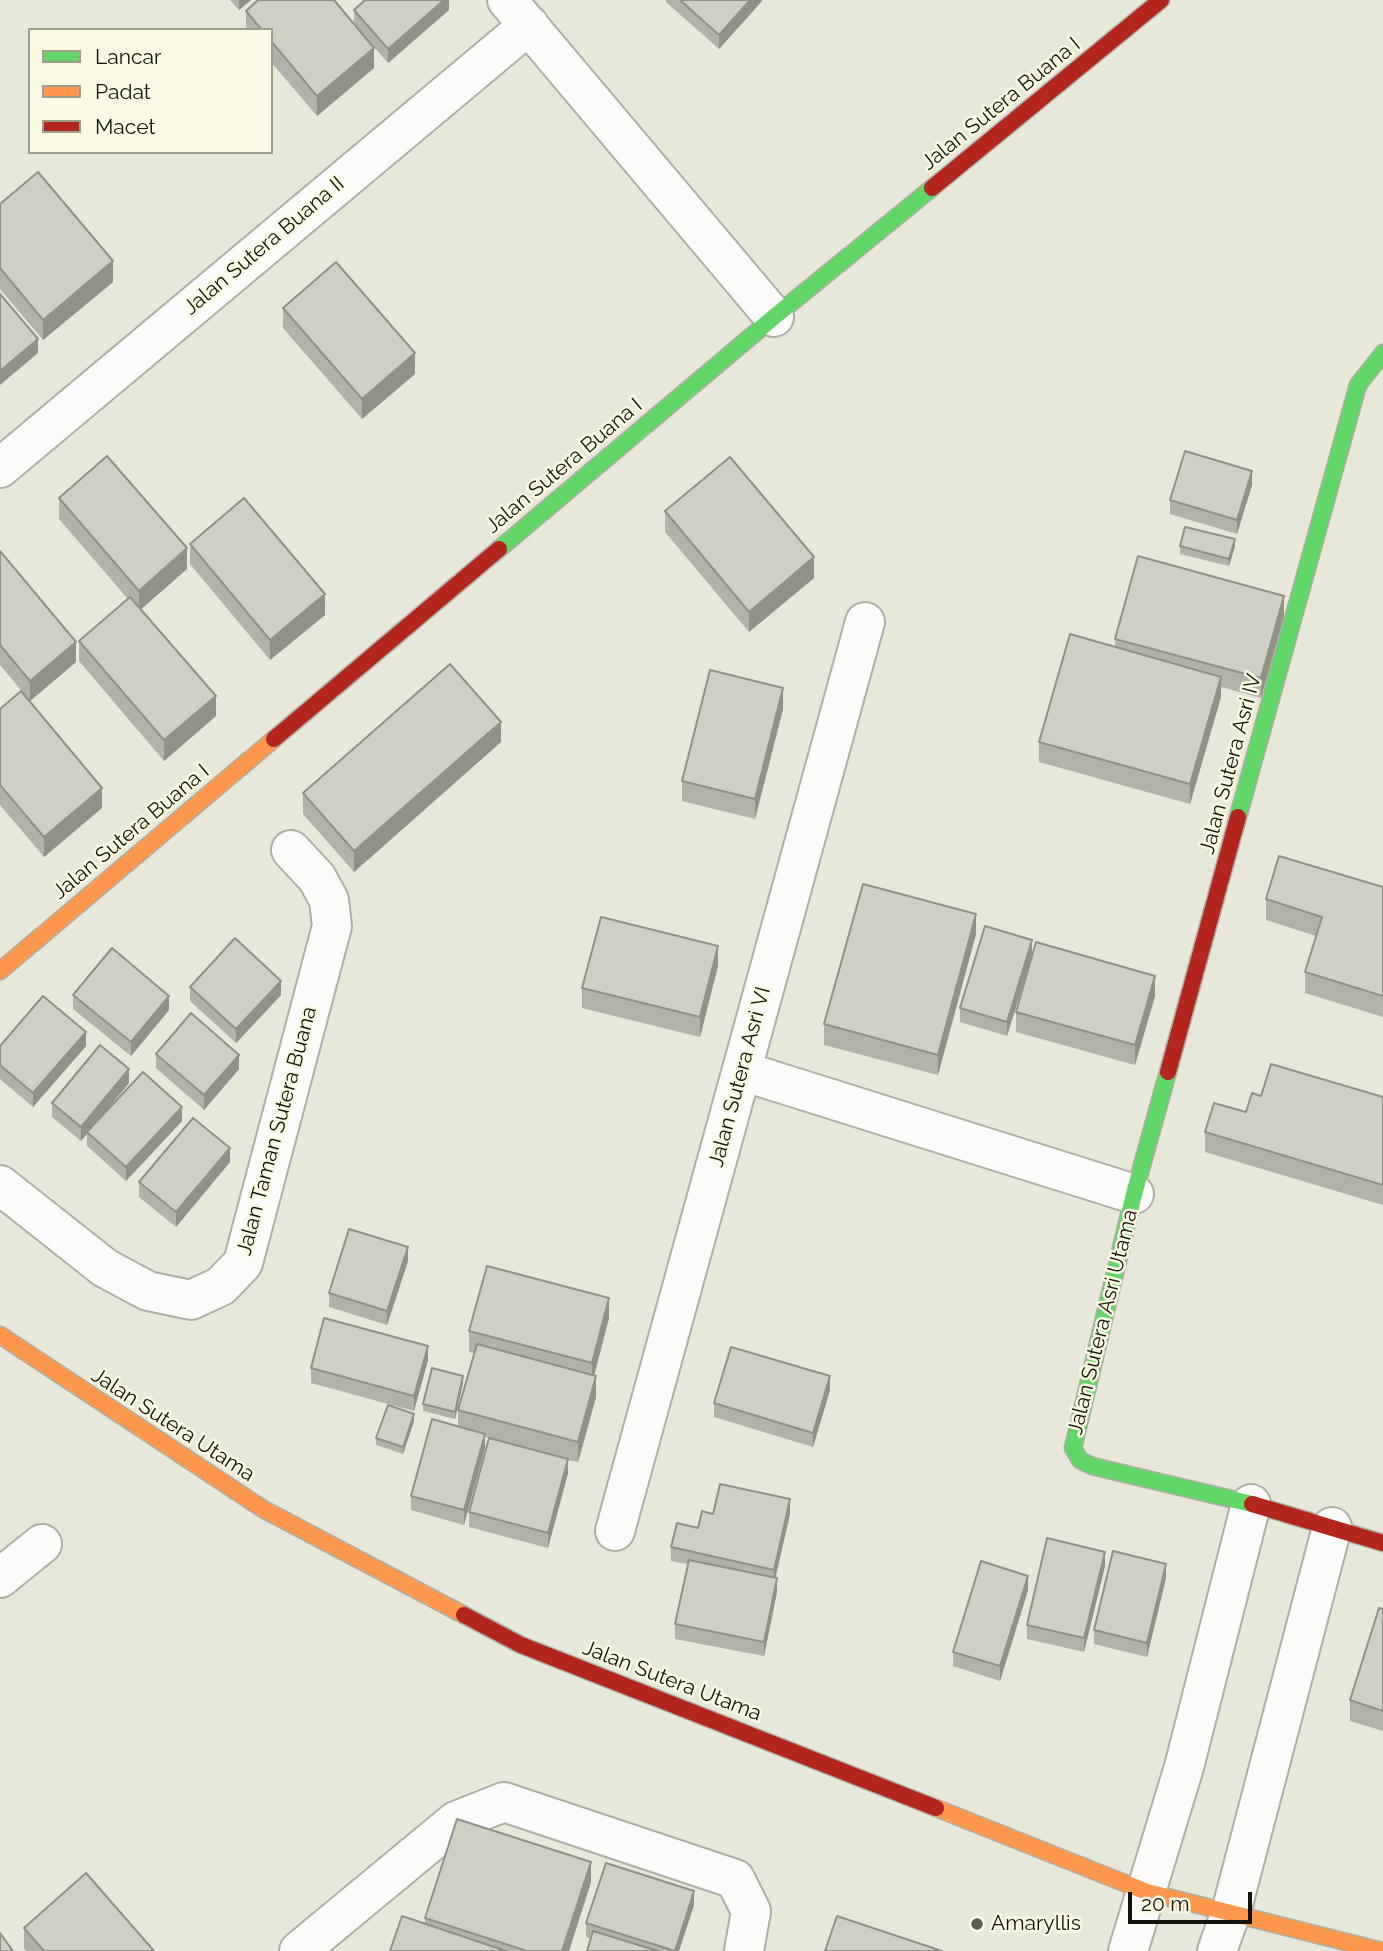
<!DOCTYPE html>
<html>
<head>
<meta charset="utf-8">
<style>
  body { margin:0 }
  #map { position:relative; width:1383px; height:1951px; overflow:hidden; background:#e7e7da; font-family:Raleway,sans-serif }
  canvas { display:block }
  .legend { position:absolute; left:28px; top:28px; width:245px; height:126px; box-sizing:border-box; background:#fafae2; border:2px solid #9e9e8c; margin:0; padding:9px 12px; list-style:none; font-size:21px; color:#13130b }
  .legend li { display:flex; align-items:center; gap:14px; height:35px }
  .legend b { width:35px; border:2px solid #9e9e8c }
  .scale { position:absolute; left:1128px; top:1892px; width:124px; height:32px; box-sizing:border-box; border:4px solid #13130b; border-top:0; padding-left:9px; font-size:21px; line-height:24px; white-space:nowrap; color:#13130b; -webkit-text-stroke:5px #fafae2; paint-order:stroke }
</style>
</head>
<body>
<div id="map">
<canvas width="1383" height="1951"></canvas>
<ul class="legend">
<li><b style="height:9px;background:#63d668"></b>Lancar</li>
<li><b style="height:9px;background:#ff974d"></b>Padat</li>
<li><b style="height:9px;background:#b3261e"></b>Macet</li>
</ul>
<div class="scale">20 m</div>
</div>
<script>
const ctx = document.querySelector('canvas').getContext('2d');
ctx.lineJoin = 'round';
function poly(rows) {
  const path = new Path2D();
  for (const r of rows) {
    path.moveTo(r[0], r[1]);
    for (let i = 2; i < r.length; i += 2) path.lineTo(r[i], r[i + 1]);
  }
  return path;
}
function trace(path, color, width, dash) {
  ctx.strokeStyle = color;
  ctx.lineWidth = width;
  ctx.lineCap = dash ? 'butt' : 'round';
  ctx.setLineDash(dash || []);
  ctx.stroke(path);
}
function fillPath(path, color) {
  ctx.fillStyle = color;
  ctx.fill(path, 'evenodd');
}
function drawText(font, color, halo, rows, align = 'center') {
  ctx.font = font + ' Raleway,sans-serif';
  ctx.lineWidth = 5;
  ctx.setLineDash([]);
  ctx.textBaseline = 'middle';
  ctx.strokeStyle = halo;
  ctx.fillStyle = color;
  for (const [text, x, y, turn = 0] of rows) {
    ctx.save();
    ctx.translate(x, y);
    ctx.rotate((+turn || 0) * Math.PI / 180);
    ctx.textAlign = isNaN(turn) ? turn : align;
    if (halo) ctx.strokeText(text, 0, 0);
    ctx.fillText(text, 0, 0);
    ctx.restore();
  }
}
const street = poly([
  [507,0,774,317],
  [0,468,529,25],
  [742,1071,1134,1194],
  [0,1185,105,1268,148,1291,191,1300,221,1286,243,1263,332,926,329,900,317,878,291,850],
  [615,1531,865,622],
  [0,1578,42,1544],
  [299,1951,456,1821,504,1802,735,1879,751,1911,744,1951],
  [1128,1951,1184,1767,1251,1504],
  [1217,1951,1231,1912,1332,1527]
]);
const fast = poly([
  [499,549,774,317,932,188],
  [1238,817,1358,385,1383,353],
  [1168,1072,1134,1194,1073,1448,1080,1460,1092,1466,1252,1504]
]);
const slow = poly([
  [0,971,274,739],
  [0,1335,263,1509,464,1615],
  [936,1808,1147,1892,1382,1951]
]);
const jam = poly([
  [932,188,1161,0],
  [274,739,499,549],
  [1168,1072,1238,817],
  [1252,1504,1383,1543],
  [464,1615,521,1645,936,1808]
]);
const wall = poly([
  [230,0,251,0,239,10],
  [362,0,449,0,449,10,388,63,359,30,374,68,317,116,271,62,271,30,246,30,246,11,354,24,354,10,363,1],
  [666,0,762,0,762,1,719,49,666,2],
  [0,204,113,282,43,340,0,289],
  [283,308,415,374,362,419,283,328],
  [1252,485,1237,534,1170,514,1170,500],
  [59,498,187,569,141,609,216,716,164,761,79,661,79,641,128,599,59,519],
  [665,511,814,578,749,632,665,532],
  [190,544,325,615,270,660,190,564],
  [1180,546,1235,546,1229,566,1180,554],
  [0,551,76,662,30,701,0,665],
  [1284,616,1261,698,1221,687,1221,697,1190,804,1039,762,1039,742,1115,647,1115,639],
  [0,709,102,808,44,857,0,805],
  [783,709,755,819,682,801,682,781],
  [501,742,354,872,303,814,303,793],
  [1383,887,1383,1017,1305,993,1305,972,1316,936,1266,920,1266,899],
  [976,934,938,1075,824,1045,824,1024],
  [1032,955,1007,1036,960,1022,960,1008,1032,955,1155,996,1135,1065,1016,1032,1016,1012],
  [718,966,700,1037,582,1008,582,988],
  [190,987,281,995,236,1043,190,1001],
  [73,995,169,1010,131,1056,73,1009],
  [0,1046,86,1046,33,1107,0,1079],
  [156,1054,239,1069,204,1110,156,1068],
  [129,1083,104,1114,182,1121,126,1181,87,1146,87,1134,81,1141,52,1117,52,1103],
  [1261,1096,1383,1097,1383,1205,1205,1152,1205,1132,1246,1112],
  [230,1162,176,1227,139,1197,139,1182],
  [408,1261,387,1325,329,1307,329,1293],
  [609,1318,594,1376,596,1397,578,1462,568,1460,568,1473,548,1548,469,1527,469,1512,489,1438,485,1437,485,1448,464,1525,411,1510,411,1496,458,1427,458,1410,474,1353,469,1352,469,1331],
  [428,1360,414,1411,311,1383,311,1368],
  [463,1383,455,1419,423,1411,423,1404],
  [830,1390,813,1447,714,1417,714,1403],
  [414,1421,403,1454,376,1445,376,1438],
  [713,1514,790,1514,775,1578,777,1592,764,1656,675,1639,675,1624,688,1564,671,1561,671,1547,698,1528],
  [1105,1566,1084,1652,1027,1639,1027,1625],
  [1166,1578,1147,1657,1094,1644,1094,1630],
  [1028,1590,1000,1681,953,1666,953,1652],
  [1383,1609,1383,1731,1350,1721,1350,1700],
  [591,1882,569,1951,390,1951,425,1924,425,1918],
  [694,1905,679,1951,587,1951,591,1939,586,1937,586,1923],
  [24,1928,154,1951,26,1951,24,1948]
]);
const shadedWall = poly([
  [239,0,251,0,239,10],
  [444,0,449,0,449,10,388,63,388,49],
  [750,0,762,0,762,1,719,49,719,35],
  [374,48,374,68,317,116,317,96],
  [113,261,113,282,43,340,43,320],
  [38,339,38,353,0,385,0,371],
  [415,353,415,374,362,419,362,399],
  [1252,471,1252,485,1237,534,1237,520],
  [1235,539,1235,546,1229,566,1229,559],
  [187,548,187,569,139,611,139,591],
  [814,557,814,578,749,632,749,612],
  [325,594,325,615,270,660,270,640],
  [1284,596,1284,616,1261,698,1261,678],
  [76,642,76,662,30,701,30,681],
  [1221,677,1221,697,1190,804,1190,784],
  [783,688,783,709,755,819,755,799],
  [216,696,216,716,164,761,164,740],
  [501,722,501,742,354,872,354,851],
  [102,788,102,808,44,857,44,837],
  [976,914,976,934,938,1075,938,1055],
  [1032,940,1032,955,1007,1036,1007,1022],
  [718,946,718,966,700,1037,700,1017],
  [1155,976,1155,996,1135,1065,1135,1045],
  [281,981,281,995,236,1043,236,1029],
  [169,996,169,1010,131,1056,131,1042],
  [86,1032,86,1046,33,1107,33,1093],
  [239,1055,239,1069,204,1110,204,1095],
  [129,1069,129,1083,88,1132,87,1132,87,1134,81,1141,81,1127],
  [182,1107,182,1121,126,1181,126,1167],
  [230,1148,230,1162,176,1227,176,1212],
  [408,1247,408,1261,387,1325,387,1311],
  [609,1298,609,1318,592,1383,592,1363],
  [428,1346,428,1360,414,1411,414,1396],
  [463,1376,463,1383,455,1419,455,1412],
  [596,1376,596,1397,578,1462,578,1442],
  [830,1376,830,1390,813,1447,813,1433],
  [414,1414,414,1421,403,1454,403,1447],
  [485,1434,485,1448,464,1525,464,1510],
  [568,1459,568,1473,548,1548,548,1533],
  [790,1499,790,1514,774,1584,774,1570],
  [1105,1552,1105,1566,1084,1652,1084,1638],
  [1166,1564,1166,1578,1147,1657,1147,1643],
  [1028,1576,1028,1590,1000,1681,1000,1666],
  [777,1578,777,1592,764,1656,764,1642],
  [591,1862,591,1882,569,1951,562,1951],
  [694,1891,694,1905,679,1951,675,1951]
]);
const building = poly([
  [258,0,334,0,374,48,317,96,271,41,271,30,262,30,246,11,258,0],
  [365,0,444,0,388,49,354,10,365,0],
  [680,0,750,0,719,35,680,0],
  [38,172,113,261,43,320,0,268,0,204,38,172],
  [336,262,415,353,362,399,283,308,336,262],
  [0,294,38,339,0,371,0,294],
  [1185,451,1252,471,1237,520,1170,500,1185,451],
  [107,456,187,548,139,591,59,498,107,456],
  [730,457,814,557,749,612,665,511,730,457],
  [244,498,325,594,270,640,190,544,244,498],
  [1185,527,1235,539,1229,559,1180,546,1185,527],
  [0,551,76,642,30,681,0,645,0,551],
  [1138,556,1284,596,1261,678,1115,639,1138,556],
  [130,597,216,696,164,740,79,641,130,597],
  [1070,634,1221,677,1190,784,1039,742,1070,634],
  [450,664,501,722,354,851,303,793,450,664],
  [710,670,783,688,755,799,682,781,710,670],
  [21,691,102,788,44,837,0,785,0,709,21,691],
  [1279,856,1383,887,1383,996,1305,972,1322,917,1266,899,1279,856],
  [863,884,976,914,938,1055,824,1024,863,884],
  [601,917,718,946,700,1017,582,988,601,917],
  [985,926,1032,940,1007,1022,960,1008,985,926],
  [235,938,281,981,236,1029,190,987,235,938],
  [1036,942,1155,976,1135,1045,1016,1012,1036,942],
  [112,948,169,996,131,1042,73,995,112,948],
  [43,996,86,1032,33,1093,0,1065,0,1046,43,996],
  [191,1013,239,1055,204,1095,156,1054,191,1013],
  [100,1045,129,1069,81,1127,52,1103,100,1045],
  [1271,1064,1383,1097,1383,1185,1205,1132,1214,1103,1246,1112,1252,1093,1261,1096,1271,1064],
  [143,1072,182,1107,126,1167,87,1132,143,1072],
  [193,1118,230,1148,176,1212,139,1182,193,1118],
  [349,1229,408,1247,387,1311,329,1293,349,1229],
  [487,1266,609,1298,592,1363,469,1331,487,1266],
  [324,1318,428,1346,414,1396,311,1368,324,1318],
  [477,1344,596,1376,578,1442,458,1410,477,1344],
  [731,1347,830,1376,813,1433,714,1403,731,1347],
  [432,1368,463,1376,455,1412,423,1404,432,1368],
  [388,1405,414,1414,403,1447,376,1438,388,1405],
  [432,1419,485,1434,464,1510,411,1496,432,1419],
  [489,1438,568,1459,548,1533,469,1512,489,1438],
  [720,1484,790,1499,774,1570,671,1547,677,1523,698,1528,702,1511,713,1514,720,1484],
  [1047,1538,1105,1552,1084,1638,1027,1625,1047,1538],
  [1113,1551,1166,1564,1147,1643,1094,1630,1113,1551],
  [689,1560,777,1578,764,1642,675,1624,689,1560],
  [981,1561,1028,1576,1000,1666,953,1652,981,1561],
  [1379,1608,1383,1609,1383,1711,1350,1700,1379,1608],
  [457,1819,591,1862,562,1951,527,1951,425,1918,457,1819],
  [606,1863,694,1891,675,1951,586,1923,606,1863],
  [86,1873,154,1951,44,1951,24,1928,86,1873],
  [402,1916,506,1951,390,1951,402,1916],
  [837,1916,942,1951,825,1951,837,1916],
  [593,1931,658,1951,587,1951,593,1931],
  [0,1933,13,1951,0,1951,0,1933]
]);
const markers = [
  [977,1924,7,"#5d5d53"]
];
const streetNames = [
  ["Jalan Sutera Buana I",1001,104,-39],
  ["Jalan Sutera Buana II",264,246,-40],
  ["Jalan Sutera Buana I",564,466,-40],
  ["Jalan Sutera Asri IV",1231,764,-75],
  ["Jalan Sutera Buana I",131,832,-40],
  ["Jalan Sutera Asri VI",740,1077,-75],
  ["Jalan Taman Sutera Buana",277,1131,-75],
  ["Jalan Sutera Asri Utama",1103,1322,-76],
  ["Jalan Sutera Utama",173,1425,33],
  ["Jalan Sutera Utama",672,1681,21]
];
const poiNames = [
  ["Amaryllis",991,1924]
];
trace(street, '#aeaea5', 42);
trace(fast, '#aeaea5', 19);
trace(slow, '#aeaea5', 19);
trace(jam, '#aeaea5', 19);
trace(street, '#fbfbf9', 38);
trace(fast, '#63d668', 16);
trace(slow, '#ff974d', 16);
trace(jam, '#b3261e', 16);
fillPath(wall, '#b2b2a9');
fillPath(shadedWall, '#919189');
fillPath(building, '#cfcfc4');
trace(building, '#919189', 2);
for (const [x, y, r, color] of markers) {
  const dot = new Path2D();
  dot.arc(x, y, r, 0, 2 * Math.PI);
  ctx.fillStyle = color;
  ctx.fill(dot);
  trace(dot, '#fafae2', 2.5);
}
drawText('21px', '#13130b', '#fafae2', streetNames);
drawText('21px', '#13130b', '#fafae2', poiNames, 'left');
</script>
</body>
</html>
